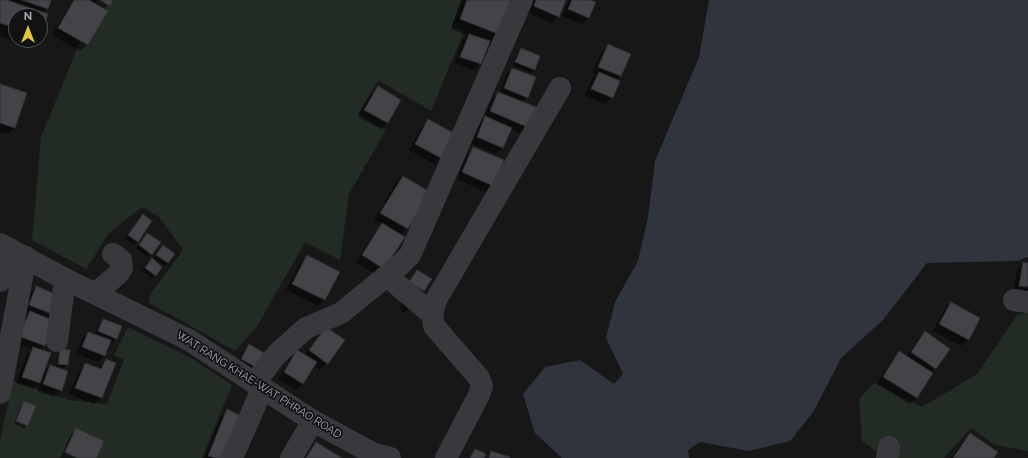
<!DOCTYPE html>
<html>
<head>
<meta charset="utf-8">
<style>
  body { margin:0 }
  #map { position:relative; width:1028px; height:458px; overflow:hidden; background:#171718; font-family:Raleway,sans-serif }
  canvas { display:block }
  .north { position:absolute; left:8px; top:8px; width:40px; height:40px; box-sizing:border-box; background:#121213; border:1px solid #4f5055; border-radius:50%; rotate:0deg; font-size:11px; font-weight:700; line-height:16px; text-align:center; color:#aaacb7 }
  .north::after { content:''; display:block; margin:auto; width:14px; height:18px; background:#e4c543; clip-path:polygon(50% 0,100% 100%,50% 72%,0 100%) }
</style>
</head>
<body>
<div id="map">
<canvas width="1028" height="458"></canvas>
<div class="north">N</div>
</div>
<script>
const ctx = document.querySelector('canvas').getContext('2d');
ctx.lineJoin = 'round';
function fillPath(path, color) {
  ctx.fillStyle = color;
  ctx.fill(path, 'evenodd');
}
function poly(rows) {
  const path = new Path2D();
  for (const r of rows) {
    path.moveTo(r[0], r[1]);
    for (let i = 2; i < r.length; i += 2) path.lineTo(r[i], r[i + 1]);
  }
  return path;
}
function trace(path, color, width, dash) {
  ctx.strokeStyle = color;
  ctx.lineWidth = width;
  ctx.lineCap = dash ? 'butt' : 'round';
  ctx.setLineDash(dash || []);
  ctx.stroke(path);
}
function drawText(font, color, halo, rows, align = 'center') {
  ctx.font = font + ' Raleway,sans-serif';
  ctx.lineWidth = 3.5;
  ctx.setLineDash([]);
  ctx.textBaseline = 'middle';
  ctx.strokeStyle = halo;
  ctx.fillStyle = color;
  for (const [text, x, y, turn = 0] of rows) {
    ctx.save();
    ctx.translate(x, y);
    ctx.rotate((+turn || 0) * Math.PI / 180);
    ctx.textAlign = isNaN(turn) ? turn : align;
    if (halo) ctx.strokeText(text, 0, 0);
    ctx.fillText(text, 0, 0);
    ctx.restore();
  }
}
const green = poly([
  [97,0,463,0,452,26,464,31,431,111,378,80,358,114,386,130,349,194,340,260,305,242,256,328,235,351,149,303,151,293,183,250,159,217,142,207,109,233,86,269,32,240,41,137],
  [1028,312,1028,451,995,445,971,428,944,458,885,458,862,441,859,399,874,383,922,407,977,374,1017,315],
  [128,327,191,358,232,385,202,458,0,458,0,442,13,381,69,400,107,404,124,360,114,355]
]);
const water = poly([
  [709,0,1028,0,1028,257,1016,261,927,263,883,320,841,358,814,411,790,441,749,451,700,442,688,450,689,458,562,458,535,433,523,394,545,367,580,360,614,384,623,374,606,338,615,302,638,261,648,217,655,161,699,57]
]);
const shadow = poly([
  [0,0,50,0,47,8,42,13,40,34,40,16,16,16,16,40,36,40,30,46,0,36],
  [73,0,112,0,104,10,106,11,87,45,80,51,52,35],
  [461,0,506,0,513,2,491,44,489,43,480,64,474,70,454,63,462,41,468,35,451,29],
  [533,0,565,0,558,16,552,23,528,13],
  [569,0,592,0,591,1,589,18,582,24,562,16],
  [608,46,630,55,620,76,616,80,612,97,605,104,585,96,592,79,596,75,592,73,602,52],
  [521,49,539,56,534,70,531,73,513,65,518,52],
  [513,69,527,97,522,102,527,127,520,133,510,129,502,148,496,154,471,143,479,124,484,118,492,99,499,93,506,75],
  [0,85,15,128,8,134,0,132],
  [378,88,387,122,381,129,358,117,371,94],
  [428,121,453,135,440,158,434,164,409,150,422,127],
  [473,149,492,185,486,192,457,179,467,155],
  [403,177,429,192,407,229,400,235,377,275,356,262,376,231,382,224,374,220,396,183],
  [143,215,137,241,134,244,125,239],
  [147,234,151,254,148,257,136,249],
  [160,250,168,262,165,266,154,258],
  [308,256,339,272,324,300,318,306,286,290,301,262],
  [149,263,161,267,152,278,142,271],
  [1023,263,1028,264,1028,295,1013,292,1017,270],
  [37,287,51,314,46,319,44,345,39,350,43,373,50,366,61,390,54,397,37,391,40,382,33,389,16,383,27,354,32,350,14,342,23,319,28,314,23,311,30,294],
  [404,302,410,307,405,312,402,312,401,310,401,306],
  [951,303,968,339,961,346,933,331,944,310],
  [103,320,116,338,113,342,110,340,104,355,98,362,76,354,82,339,88,333,95,335,100,323],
  [327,328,344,341,327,363,320,370,314,365,303,383,296,390,278,379,291,358,298,351,304,355],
  [925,333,935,368,931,373,932,373,916,398,910,404,877,384,893,359,899,352,906,357,918,339],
  [250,345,260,370,235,366,243,352],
  [61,350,67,365,64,368,56,367,58,353],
  [106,360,115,363,101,398,94,404,69,394,79,371,86,364,98,369],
  [24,402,27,425,24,428,14,424,21,405],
  [227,410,228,458,204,458,221,417],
  [76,429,96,458,60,458,70,436],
  [971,434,992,458,951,458,961,444],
  [316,443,340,458,305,458,310,450]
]);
const building = poly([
  [0,0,7,0,48,14,40,37,40,16,16,16,16,28,0,23,0,0],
  [22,0,51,0,48,9,22,0],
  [74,0,89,0,108,11,88,45,58,28,74,0],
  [100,0,113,0,110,6,100,0],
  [467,0,509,0,514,2,501,35,460,19,467,0],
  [536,0,566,0,559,17,534,6,536,0],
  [572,0,590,0,596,2,589,18,568,9,572,0],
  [469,34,490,41,481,64,460,57,469,34],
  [608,44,631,54,621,76,598,67,608,44],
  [521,48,540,56,535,70,515,62,521,48],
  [512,68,536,77,528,98,504,88,512,68],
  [599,72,620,81,613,98,591,89,599,72],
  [0,84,27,93,15,128,0,123,0,84],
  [378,86,401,100,388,123,364,110,378,86],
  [498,92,536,107,527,127,490,111,498,92],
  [485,116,512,128,503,148,477,137,485,116],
  [428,119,455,134,441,158,415,144,428,119],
  [473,147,504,160,493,186,462,172,473,147],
  [403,176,430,192,408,229,380,213,403,176],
  [143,214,152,221,138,242,128,235,143,214],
  [382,223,405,237,384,269,362,255,382,223],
  [147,233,161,242,152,255,139,245,147,233],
  [163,245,175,254,168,263,156,255,163,245],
  [307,255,340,272,325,300,292,284,307,255],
  [152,258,162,267,156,276,145,268,152,258],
  [1023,262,1028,263,1028,287,1019,286,1023,262],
  [417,270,432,279,424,291,409,282,417,270],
  [36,286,60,296,52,314,29,305,36,286],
  [951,302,980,318,969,340,939,324,951,302],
  [30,311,55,321,45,346,19,336,30,311],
  [103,319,122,326,117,339,98,331,103,319],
  [326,327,345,340,328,364,309,350,326,327],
  [925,331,950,349,936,369,911,352,925,331],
  [88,332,111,340,105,356,82,347,88,332],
  [249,344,269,356,261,370,241,359,249,344],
  [33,347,51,353,40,383,22,377,33,347],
  [60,349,70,350,68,365,58,364,60,349],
  [297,350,317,362,303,384,284,372,297,350],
  [899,351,933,373,917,398,883,377,899,351],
  [106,359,116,363,102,398,75,388,85,363,101,369,106,359],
  [50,365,68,371,62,391,43,384,50,365],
  [24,401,36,406,28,426,16,421,24,401],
  [227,409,245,418,229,458,216,458,208,456,227,409],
  [76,428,104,441,97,458,77,458,65,452,76,428],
  [970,433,998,452,994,458,953,458,970,433],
  [316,442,342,458,306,458,316,442],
  [475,449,486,454,484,458,470,458,475,449],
  [491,451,510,457,509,458,489,458,491,451]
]);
const minor = poly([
  [0,244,65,279,189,340,313,421,374,454,390,458],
  [0,281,10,249],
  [394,282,432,314],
  [96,293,118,274,122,268,121,260,113,254],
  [1014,300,1028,302],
  [57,341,65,279],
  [255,382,277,354,306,328,341,313,400,265,410,255,522,0],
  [0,393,26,257],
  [232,458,263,387],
  [291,458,313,421],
  [446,458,479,395,482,386,479,378,434,326,432,314,436,300,560,88],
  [887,458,889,447]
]);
const streetNames = [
  ["WAT RANG KHAE-WAT PHRAO ROAD",259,385,32]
];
fillPath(green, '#232b25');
fillPath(water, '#30353d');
fillPath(shadow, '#0007');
fillPath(building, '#444448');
trace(building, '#313134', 1);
trace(minor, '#38383d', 22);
drawText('11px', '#aaacb7', '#121213', streetNames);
</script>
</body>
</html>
